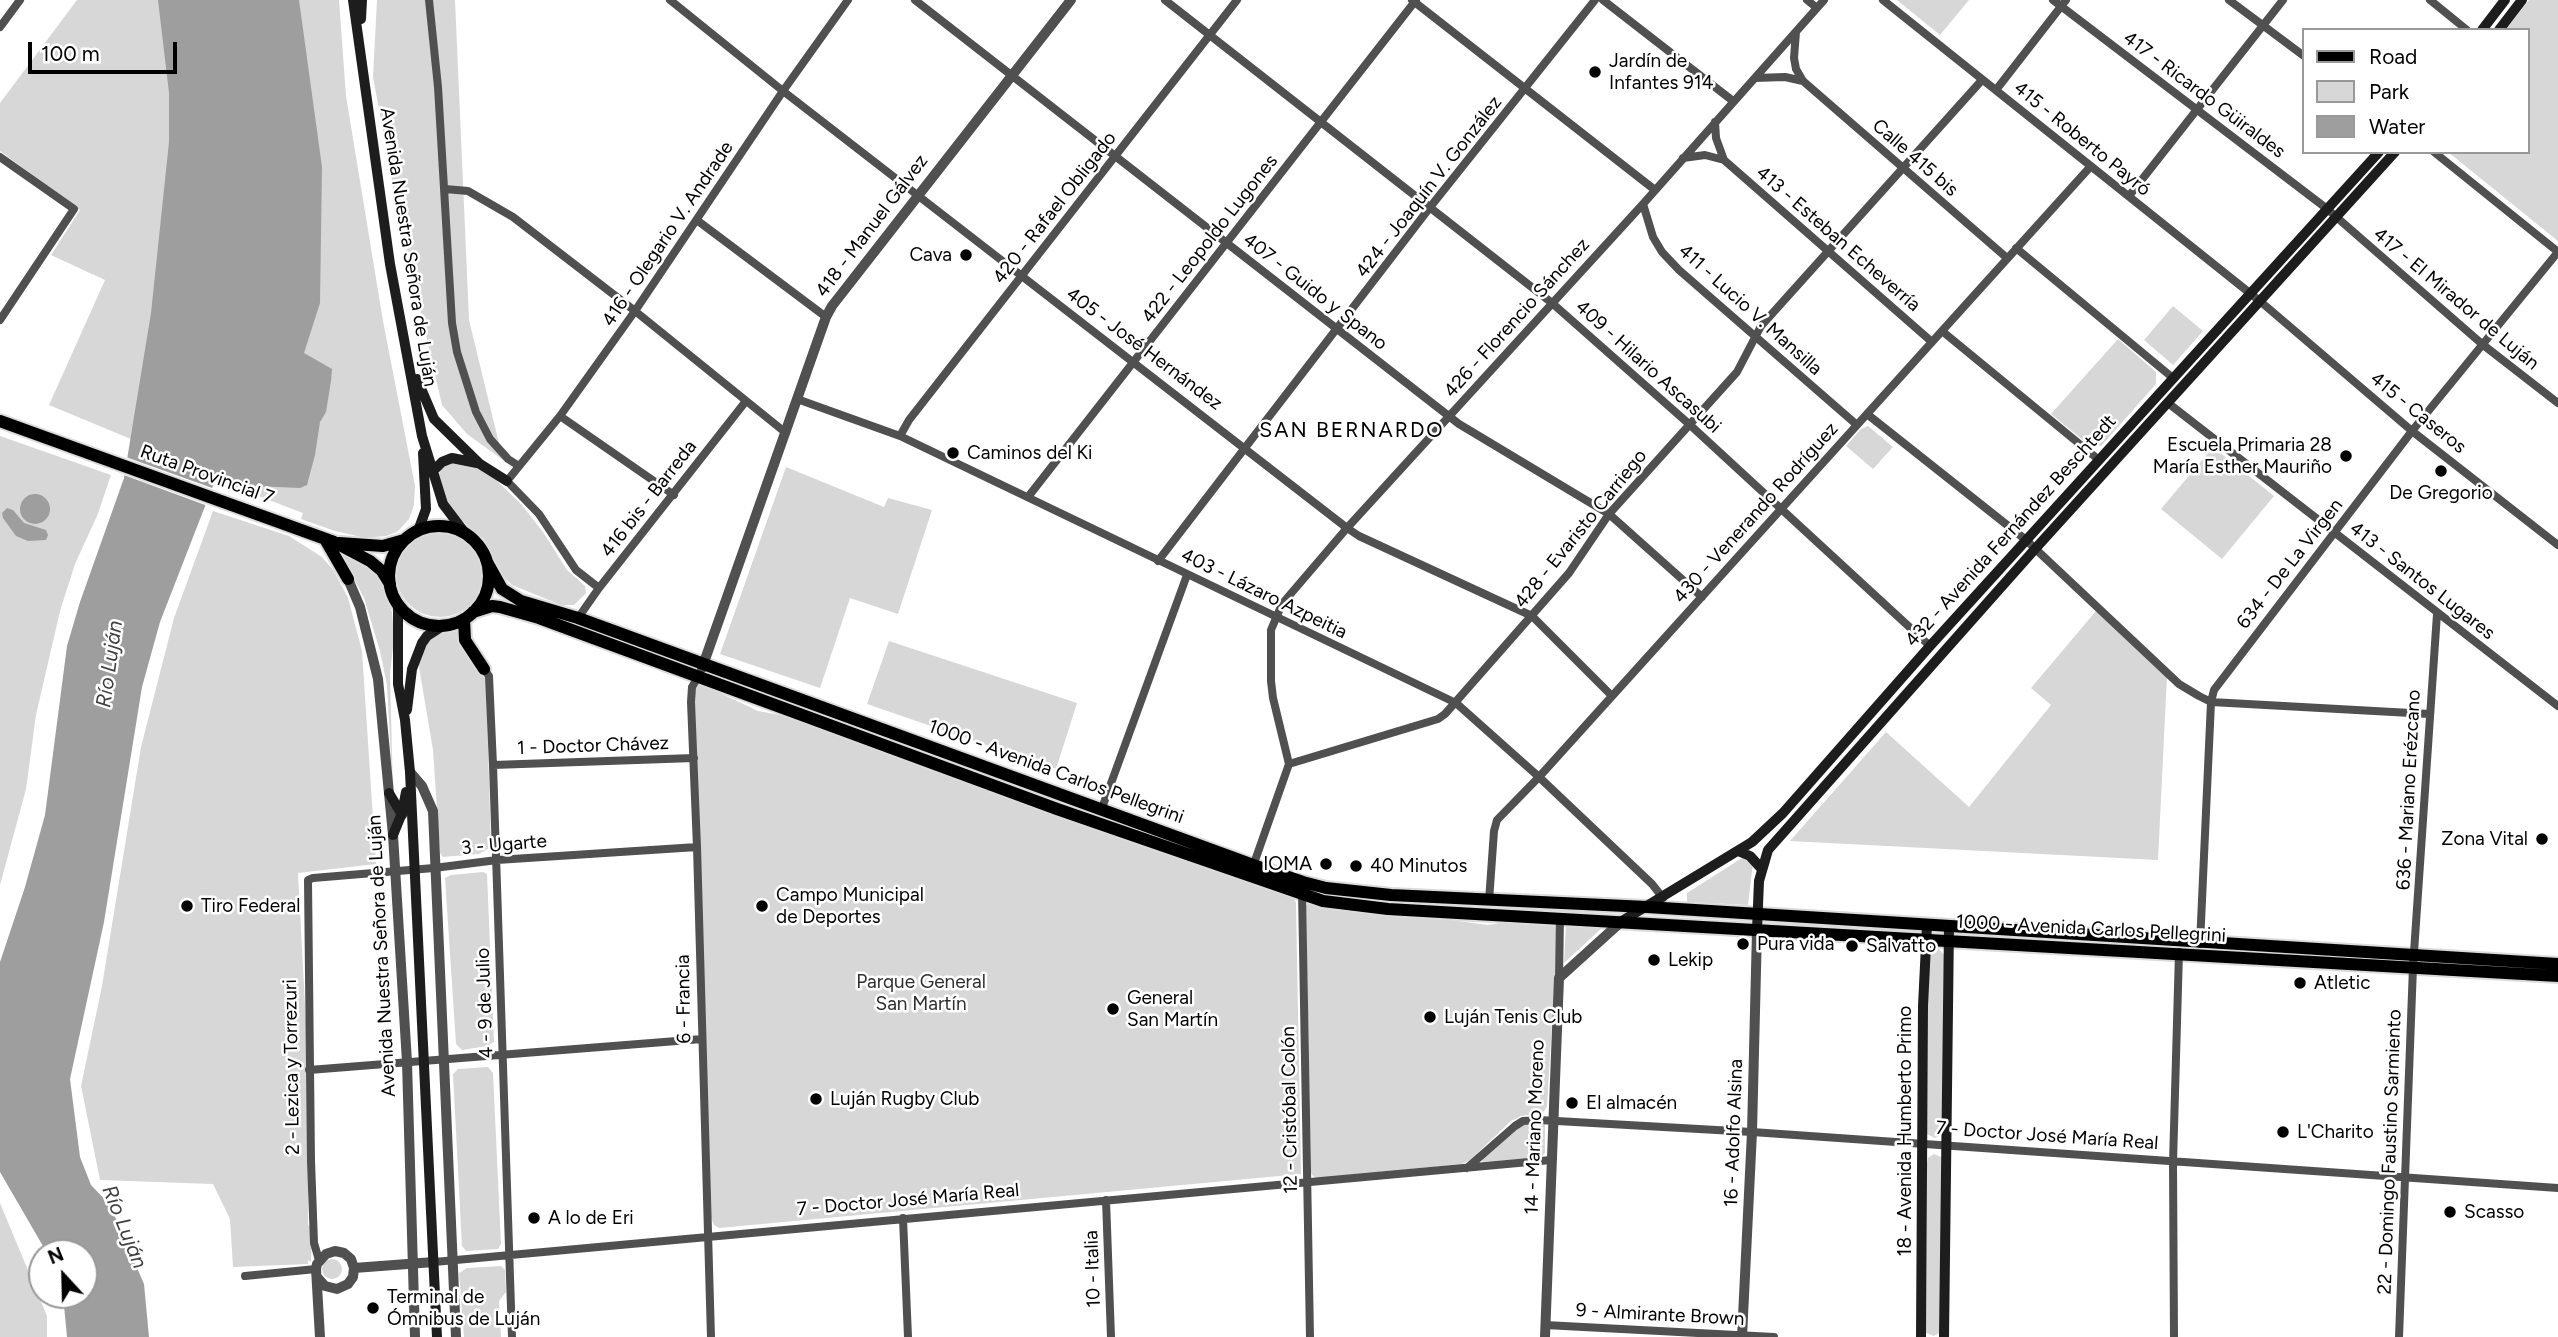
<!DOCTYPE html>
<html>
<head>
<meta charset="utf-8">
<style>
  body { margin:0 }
  #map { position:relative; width:2558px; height:1337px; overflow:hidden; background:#fff; font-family:Figtree,sans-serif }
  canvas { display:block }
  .legend { position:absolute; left:2302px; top:28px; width:228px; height:126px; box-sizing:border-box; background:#fff; border:2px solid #999; margin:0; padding:9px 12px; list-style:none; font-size:21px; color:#000 }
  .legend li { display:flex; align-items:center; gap:14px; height:35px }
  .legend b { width:35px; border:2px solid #999 }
  .north { position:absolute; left:28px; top:1239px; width:70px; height:70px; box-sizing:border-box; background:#fff; border:2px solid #999; border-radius:50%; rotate:338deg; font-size:19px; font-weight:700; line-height:28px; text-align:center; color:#000 }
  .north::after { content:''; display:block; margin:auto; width:24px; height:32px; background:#000; clip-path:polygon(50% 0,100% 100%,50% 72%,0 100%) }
  .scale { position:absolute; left:28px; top:42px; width:149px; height:32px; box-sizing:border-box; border:4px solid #000; border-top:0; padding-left:9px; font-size:21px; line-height:24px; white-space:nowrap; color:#000; -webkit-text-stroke:5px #fff; paint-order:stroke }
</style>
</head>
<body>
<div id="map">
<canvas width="2558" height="1337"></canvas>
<ul class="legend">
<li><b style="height:9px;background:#000"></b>Road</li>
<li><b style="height:19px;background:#d7d7d7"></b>Park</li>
<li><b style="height:19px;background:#9e9e9e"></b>Water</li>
</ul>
<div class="north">N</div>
<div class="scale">100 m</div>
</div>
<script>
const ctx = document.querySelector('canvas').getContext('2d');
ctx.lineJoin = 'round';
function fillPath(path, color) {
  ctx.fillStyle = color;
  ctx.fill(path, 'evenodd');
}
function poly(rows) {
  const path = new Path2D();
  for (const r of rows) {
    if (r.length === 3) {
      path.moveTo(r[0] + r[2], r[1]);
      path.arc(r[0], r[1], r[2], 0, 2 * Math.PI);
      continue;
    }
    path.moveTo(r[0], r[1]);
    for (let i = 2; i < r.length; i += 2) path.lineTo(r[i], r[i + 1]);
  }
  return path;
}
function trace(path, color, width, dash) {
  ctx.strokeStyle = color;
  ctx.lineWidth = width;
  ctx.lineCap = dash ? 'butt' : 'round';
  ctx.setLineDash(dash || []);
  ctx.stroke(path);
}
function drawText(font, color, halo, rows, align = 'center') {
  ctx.font = font + ' Figtree,sans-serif';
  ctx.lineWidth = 5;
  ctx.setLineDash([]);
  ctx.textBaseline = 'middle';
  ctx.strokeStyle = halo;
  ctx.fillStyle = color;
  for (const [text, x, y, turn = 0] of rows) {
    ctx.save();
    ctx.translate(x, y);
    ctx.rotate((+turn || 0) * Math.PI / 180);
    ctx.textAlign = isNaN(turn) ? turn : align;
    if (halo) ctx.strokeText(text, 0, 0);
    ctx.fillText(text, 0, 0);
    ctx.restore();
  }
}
const green = poly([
  [77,0,169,0,182,80,155,449,49,405,105,280,51,255,80,210,0,151,0,103],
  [229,0,339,0,346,96,383,321,415,486,414,505,409,519,397,532,386,536,366,538,335,531,301,519,303,513,219,481,245,434],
  [377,0,455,0,469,320,503,460,467,434,442,405,398,213,373,77],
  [1897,0,1969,0,1940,35],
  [2529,0,2558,0,2558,241,2448,152,2528,152,2528,30,2505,30],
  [2173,306,2203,331,2173,365,2144,340],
  [2118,339,2156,372,2156,384,2101,446,2090,446,2051,414],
  [1868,426,1893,447,1873,469,1846,446,1861,429],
  [0,436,111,475,97,516,75,564,60,611,36,715,26,789,0,885],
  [2213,447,2274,496,2222,559,2161,509],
  [451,460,475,466,494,478,521,504,543,532,567,570,585,586,586,593,574,605,561,605,512,585,502,575,484,539,461,520,447,503,439,474,442,467],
  [786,467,884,507,888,498,932,510,898,614,850,598,820,688,720,654],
  [213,511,289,536,322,557,334,571,348,598,362,651,376,864,298,873,308,1062,308,1225,312,1229,311,1262,308,1260,308,1264,233,1267,230,1219,213,1184,100,1180,81,1086,102,986,141,747,174,618],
  [440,573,44],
  [339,551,363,560,380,576,392,612,394,638,390,674,393,793,387,685,380,651,364,598],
  [2096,611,2167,676,2158,860,1790,841,1886,732,1969,807,2051,705,2031,688],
  [460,625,486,680,491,847,479,854,443,857,440,853,433,750,418,661,430,639,446,629],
  [889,641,1077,703,1056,769,867,704],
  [699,683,758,711,791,717,1293,897,1296,903,1301,1174,719,1228,714,1225,711,1218,693,689],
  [1742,858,1753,863,1748,905,1687,902,1687,893],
  [483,872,487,874,494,1042,487,1046,462,1050,456,1044,445,878,451,875],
  [1311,901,1488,925,1530,918,1552,922,1556,927,1557,939,1547,1106,1543,1113,1521,1116,1511,1121,1470,1160,1462,1164,1317,1178,1313,1176,1311,1173,1306,905],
  [1566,923,1604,926,1564,963],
  [1935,948,1939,949,1944,955,1942,1134,1935,1138,1927,1134,1928,957,1932,950],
  [488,1067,493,1073,501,1244,498,1249,466,1251,462,1246,453,1074,458,1069],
  [1545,1123,1545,1153,1539,1158,1482,1162,1483,1158,1523,1124],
  [1934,1154,1941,1157,1941,1332,1934,1336,1926,1333,1927,1163,1928,1158],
  [0,1203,47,1316,47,1337,0,1337],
  [332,1269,10],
  [501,1266,505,1270,506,1292,499,1301,501,1337,464,1337,459,1273,467,1268]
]);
const water = poly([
  [158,0,299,0,322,167,320,303,304,353,332,369,331,381,326,412,320,422,315,455,307,485,300,488,233,485,216,478,160,622,142,687,104,922,70,1079,80,1157,91,1185,110,1205,144,1284,149,1337,67,1337,63,1295,84,1295,84,1253,47,1253,0,1172,0,962,25,887,45,815,67,646,80,602,124,478,151,313,169,142,169,93],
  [35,509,15],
  [7,508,13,510,24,523,46,530,48,535,46,540,28,541,16,536,3,518,2,513]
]);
const pier = poly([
  [123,456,215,489,208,506,121,474]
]);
const minor = poly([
  [429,0,438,87,452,323,457,352,476,412,490,439,508,459,519,466],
  [670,0,783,91,1347,528,1359,536,1532,616,1612,696],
  [915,0,1459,424,1609,514,1702,597],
  [1165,0,1552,303,1689,424,1930,646],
  [1412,0,1655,190],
  [1603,0,1733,101],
  [1807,0,1817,8],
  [1883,0,2261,302,2412,431,2558,545],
  [2053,0,2326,208,2482,344,2558,403],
  [2229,0,2304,56],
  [2430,0,2467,30],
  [0,27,20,0],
  [1796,32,1794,58,1796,69,1803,81,2007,258],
  [1755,78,1785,77,1803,81],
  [1996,90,2066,0],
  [1715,122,1716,138,1724,160,1932,342],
  [2434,152,2558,252],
  [0,157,74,209,0,320],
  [1683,158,1705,155,1724,160],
  [445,189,468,191,513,217,635,311,786,433],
  [2129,196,2283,0],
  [1643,204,1653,237,1662,252,1679,270,1857,425],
  [698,221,826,317],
  [2016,248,2173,378],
  [1942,331,2099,460],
  [797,399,900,436,1456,703,1539,777,1652,884,1663,898],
  [2168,403,2558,706],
  [1867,414,2026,540,2179,684,2199,696,2211,702,2429,714],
  [560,416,674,495],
  [900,436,909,420,1237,0],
  [1028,497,1416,0],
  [1158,561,1431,206,1595,0],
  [599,588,576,570,539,514,507,481,560,416,635,311,783,91,848,0],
  [578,618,599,588,746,401],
  [484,669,489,676,493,765,512,1337],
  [698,677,692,687,691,702,697,847,711,1337],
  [1289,764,1438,719,1445,714,1569,573,1609,514,1737,372,1761,326,1982,80],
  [493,765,694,758],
  [1102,808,1187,575],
  [1252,869,1289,764,1273,698,1271,681,1271,630,1282,604,1347,528,1643,204,1824,0],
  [1302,892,1310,1337],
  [1489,901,1494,831,1497,820,1539,777,2091,166],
  [2200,944,2211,702,2214,690,2412,431,2558,252],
  [1559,978,1560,917],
  [309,1070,702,1039],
  [1467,1168,1515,1126,1523,1121,1539,1120,1752,1132,2558,1188],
  [1106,1200,1111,1337],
  [903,1218,908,1337],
  [319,1260,314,1243,311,1161,308,880,313,878,434,868,497,860,697,847],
  [434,1262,1551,1160],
  [245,1276,316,1269],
  [1545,1325,1774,1337],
  [2174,1337,2173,1163,2179,952],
  [2399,1337,2413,967,2437,614]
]);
const tertiary = poly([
  [348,579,360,607,378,679,393,835,407,1062,415,1337],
  [702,668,826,317,832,306,1071,0],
  [410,772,422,786,433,811,456,1337],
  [354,1268,434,1262],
  [317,1277,325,1286,337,1289,348,1284,353,1277,354,1268,351,1259,344,1253,335,1251,326,1254,317,1264,316,1269,320,1337],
  [1545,1337,1559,978,1622,921],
  [1742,1337,1752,1132,1757,930]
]);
const secondary = poly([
  [353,0,390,264,422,436,443,504,465,533],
  [361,19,362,0],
  [2482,30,2505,0],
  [2499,30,2522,0],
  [417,379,434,419,480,464,507,481],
  [433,471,442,462,452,458,477,463],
  [418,531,426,509,423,453],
  [398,603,398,684,405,720,410,772,437,1337],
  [407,710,412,669,422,643,427,636,444,625],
  [389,793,402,815],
  [393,835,402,813,406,792],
  [1738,851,1750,856,1761,868],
  [1622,921,1752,842,1783,813,1930,646,2379,152],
  [1757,930,1759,881,1768,850,2035,549,2395,152],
  [1921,1337,1923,1006,1927,925],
  [1944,1337,1949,926]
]);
const primary = poly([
  [0,421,334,542,370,561,382,571,390,584],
  [439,576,50],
  [325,539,348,579],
  [339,543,383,546,404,540],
  [487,562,502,589,521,601,578,618,1253,865,1303,882,1326,888,1391,895,1647,907,2558,964],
  [473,612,492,606,500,607,539,618,1057,809,1323,901,1388,909,2558,976],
  [464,619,465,640,484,669]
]);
const markers = [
  [1595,72,7,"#000"],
  [966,255,7,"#000"],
  [953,453,7,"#000"],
  [2346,456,7,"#000"],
  [2441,471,7,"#000"],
  [2542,839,7,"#000"],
  [1326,864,7,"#000"],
  [1356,866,7,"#000"],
  [187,906,7,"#000"],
  [762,906,7,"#000"],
  [1743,944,7,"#000"],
  [1852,946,7,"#000"],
  [1654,960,7,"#000"],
  [2300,983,7,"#000"],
  [1113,1009,7,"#000"],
  [1430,1017,7,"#000"],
  [816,1099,7,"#000"],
  [1572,1103,7,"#000"],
  [2283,1132,7,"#000"],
  [2450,1212,7,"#000"],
  [534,1218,7,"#000"],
  [373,1308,7,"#000"]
];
const poiNames = [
  ["Jardín de",1609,61],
  ["Infantes 914",1609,83],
  ["Cava",952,255,"right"],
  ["Escuela Primaria 28",2332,445,"right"],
  ["María Esther Mauriño",2332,467,"right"],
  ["Caminos del Ki",967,453],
  ["De Gregorio",2441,493,"center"],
  ["Zona Vital",2528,839,"right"],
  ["IOMA",1312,864,"right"],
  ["40 Minutos",1370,866],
  ["Campo Municipal",776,895],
  ["de Deportes",776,917],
  ["Tiro Federal",201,906],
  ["Pura vida",1757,944],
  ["Salvatto",1866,946],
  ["Lekip",1668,960],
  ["Atletic",2314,983],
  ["General",1127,998],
  ["San Martín",1127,1020],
  ["Luján Tenis Club",1444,1017],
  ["Luján Rugby Club",830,1099],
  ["El almacén",1586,1103],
  ["L'Charito",2297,1132],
  ["Scasso",2464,1212],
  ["A lo de Eri",548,1218],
  ["Terminal de",387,1297],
  ["Ómnibus de Luján",387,1319]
];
const streetNames = [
  ["417 - Ricardo Güiraldes",2204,95,37],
  ["415 - Roberto Payró",2082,139,39],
  ["Calle 415 bis",1915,158,41],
  ["424 - Joaquín V. González",1429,187,-52],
  ["420 - Rafael Obligado",1055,208,-52],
  ["418 - Manuel Gálvez",872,226,-53],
  ["416 - Olegario V. Andrade",668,234,-56],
  ["422 - Leopoldo Lugones",1210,239,-52],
  ["413 - Esteban Echeverría",1838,239,41],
  ["Avenida Nuestra Señora de Luján",408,247,81],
  ["407 - Guido y Spano",1315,292,38],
  ["417 - El Mirador de Luján",2456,299,40],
  ["411 - Lucio V. Mansilla",1750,310,42],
  ["426 - Florencio Sánchez",1517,318,-48],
  ["405 - José Hernández",1144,349,37],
  ["409 - Hilario Ascasubi",1648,367,42],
  ["415 - Caseros",2418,413,39],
  ["Ruta Provincial 7",207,475,20],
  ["416 bis - Barreda",649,499,-52],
  ["430 - Venerando Rodríguez",1756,513,-48],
  ["428 - Evaristo Carriego",1581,529,-51],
  ["432 - Avenida Fernández Beschtedt",2011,531,-48],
  ["634 - De La Virgen",2290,564,-52],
  ["413 - Santos Lugares",2422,581,38],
  ["403 - Lázaro Azpeitia",1264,594,26],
  ["1 - Doctor Chávez",593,746,-2],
  ["1000 - Avenida Carlos Pellegrini",1056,772,20],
  ["636 - Mariano Erézcano",2409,790,-87],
  ["3 - Ugarte",504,845,-5],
  ["1000 - Avenida Carlos Pellegrini",2091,929,3],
  ["Avenida Nuestra Señora de Luján",382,956,-93],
  ["6 - Francia",684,999,-91],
  ["4 - 9 de Julio",485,1003,-92],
  ["2 - Lezica y Torrezuri",292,1067,-91],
  ["12 - Cristóbal Colón",1290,1110,-91],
  ["14 - Mariano Moreno",1535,1127,-88],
  ["18 - Avenida Humberto Primo",1905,1131,-90],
  ["16 - Adolfo Alsina",1734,1133,-88],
  ["7 - Doctor José María Real",2047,1136,4],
  ["22 - Domingo Faustino Sarmiento",2390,1152,-88],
  ["7 - Doctor José María Real",908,1200,-5],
  ["10 - Italia",1093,1269,-92],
  ["9 - Almirante Brown",1660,1315,3]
];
const parkNames = [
  ["Parque General",921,982],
  ["San Martín",921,1004]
];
const neighbourhoodNames = [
  ["SAN BERNARDO",1352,431]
];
const waterNames = [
  ["Río Luján",110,664,-82],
  ["Río Luján",124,1227,68]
];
fillPath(green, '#d7d7d7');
fillPath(water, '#9e9e9e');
fillPath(pier, '#fff');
trace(primary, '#dbdbdb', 16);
trace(minor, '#505050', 8);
trace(tertiary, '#505050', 10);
trace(secondary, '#1d1d1d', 10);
trace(primary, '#000', 12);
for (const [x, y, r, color] of markers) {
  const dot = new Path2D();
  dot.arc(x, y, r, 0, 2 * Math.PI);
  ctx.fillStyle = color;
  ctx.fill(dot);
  trace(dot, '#fff', 2.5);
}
drawText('19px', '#000', '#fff', poiNames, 'left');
drawText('19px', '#000', '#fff', streetNames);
drawText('19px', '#2e2e2e', '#fff', parkNames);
ctx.letterSpacing = '2px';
drawText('21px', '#000', '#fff', neighbourhoodNames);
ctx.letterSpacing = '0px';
drawText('italic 21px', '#3f3f3f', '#fff', waterNames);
</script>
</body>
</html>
